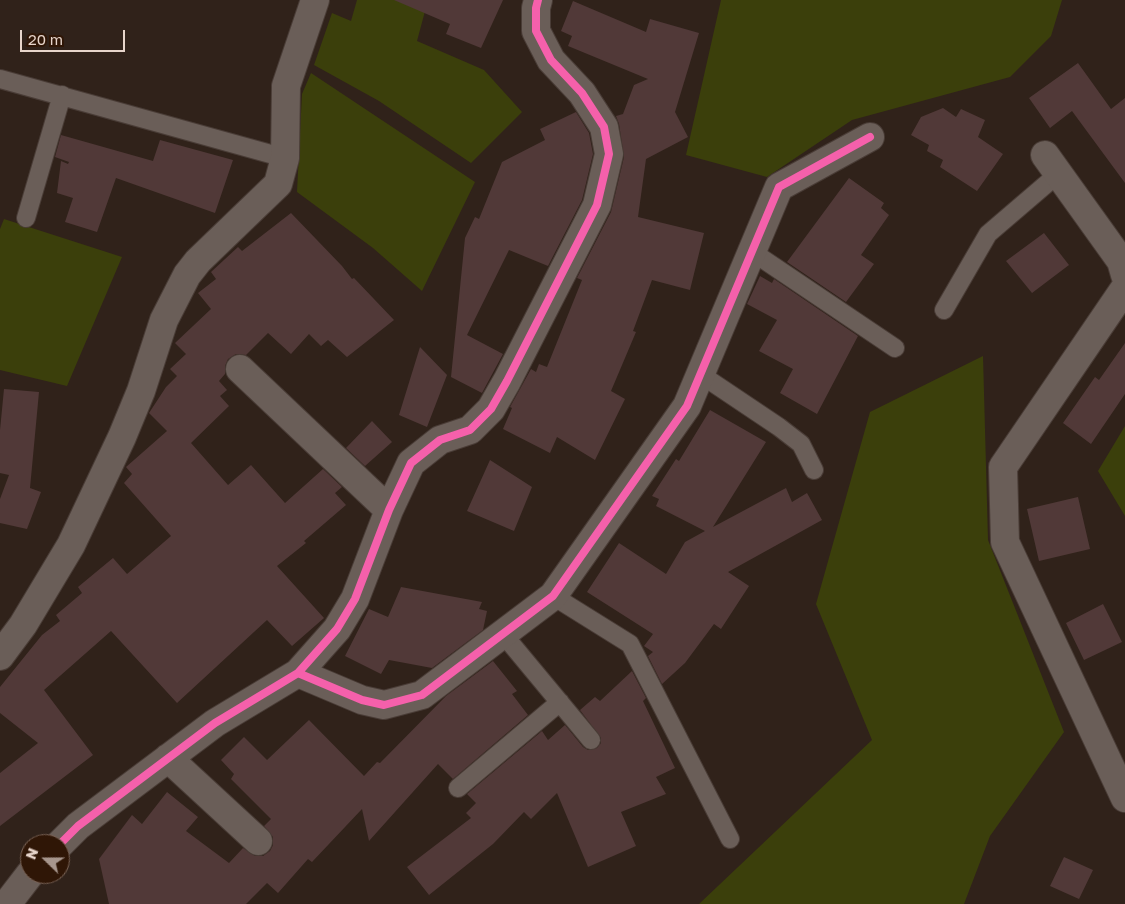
<!DOCTYPE html>
<html>
<head>
<meta charset="utf-8">
<style>
  body { margin:0 }
  #map { position:relative; width:1125px; height:904px; overflow:hidden; background:#30221a; font-family:"Golos Text",sans-serif }
  canvas { display:block }
  .north { position:absolute; left:20px; top:834px; width:50px; height:50px; box-sizing:border-box; background:#2f1606; border:1px solid #796255; border-radius:50%; rotate:292deg; font-size:14px; font-weight:700; line-height:20px; text-align:center; color:#e7d5cb }
  .north::after { content:''; display:block; margin:auto; width:18px; height:22px; background:#a7968d; clip-path:polygon(50% 0,100% 100%,50% 72%,0 100%) }
  .scale { position:absolute; left:20px; top:30px; width:105px; height:22px; box-sizing:border-box; border:2px solid #e7d5cb; border-top:0; padding-left:6px; font-size:15px; line-height:18px; white-space:nowrap; color:#e7d5cb; -webkit-text-stroke:4px #2f1606; paint-order:stroke }
</style>
</head>
<body>
<div id="map">
<canvas width="1125" height="904"></canvas>
<div class="north">N</div>
<div class="scale">20 m</div>
</div>
<script>
const ctx = document.querySelector('canvas').getContext('2d');
ctx.lineJoin = 'round';
function fillPath(path, color) {
  ctx.fillStyle = color;
  ctx.fill(path, 'evenodd');
}
function poly(rows) {
  const path = new Path2D();
  for (const r of rows) {
    path.moveTo(r[0], r[1]);
    for (let i = 2; i < r.length; i += 2) path.lineTo(r[i], r[i + 1]);
  }
  return path;
}
function trace(path, color, width, dash) {
  ctx.strokeStyle = color;
  ctx.lineWidth = width;
  ctx.lineCap = dash ? 'butt' : 'round';
  ctx.setLineDash(dash || []);
  ctx.stroke(path);
}
const green = poly([
  [357,0,428,0,417,41,484,70,522,112,471,163,379,101,314,65,332,13,351,21],
  [721,0,1062,0,1051,36,1010,77,852,120,767,177,686,155],
  [311,73,475,182,422,291,373,248,297,192,302,94],
  [4,219,122,257,67,386,0,370,0,229],
  [983,356,988,540,1064,732,990,836,964,904,699,904,872,740,816,604,870,412],
  [1125,426,1125,516,1098,471]
]);
const building = poly([
  [394,0,503,0,481,48,446,34,450,24],
  [573,1,646,32,650,19,699,33,675,112,688,137,646,159,638,217,704,233,690,290,652,280,633,331,636,332,611,391,625,399,595,460,557,437,550,453,503,429,512,408,510,407,531,369,536,372,539,364,547,367,582,280,577,278,611,212,624,157,619,124,616,116,623,114,634,85,648,79,568,46,572,36,561,31],
  [1078,63,1111,109,1125,98,1125,183,1072,111,1050,128,1029,98],
  [943,108,956,117,961,109,985,120,978,137,1003,154,977,191,940,167,943,160,927,151,929,145,911,135,921,117],
  [576,112,589,133,593,154,582,200,548,266,509,250,467,335,503,354,482,393,451,377,465,238,475,217,479,219,502,162,545,140,540,129],
  [61,135,153,161,160,140,233,160,215,213,116,178,97,232,65,222,73,198,57,193,61,161,68,164,69,162,55,157],
  [849,178,884,203,881,208,889,215,861,255,874,264,846,302,787,262],
  [291,213,342,266,352,279,354,278,394,320,347,357,328,340,321,346,309,334,291,354,268,333,246,355,236,354,228,359,225,366,225,374,219,381,227,390,220,396,229,406,191,443,228,485,251,465,285,503,323,469,342,487,335,493,346,505,304,541,306,543,277,566,324,618,292,646,267,620,177,703,111,631,44,690,93,755,0,826,0,773,38,743,0,713,0,687,42,635,60,621,56,615,82,593,78,587,113,558,127,574,171,536,124,483,132,474,126,467,167,431,149,413,166,387,177,376,170,369,186,354,175,343,211,309,198,293,216,279,211,272,238,247,242,251],
  [1044,233,1069,265,1032,293,1006,261],
  [760,276,772,283,774,279,858,336,817,414,780,393,793,369,759,351,777,320,747,304],
  [1125,343,1125,394,1091,444,1063,423,1095,377,1099,380],
  [420,347,447,375,427,427,399,415],
  [4,389,39,392,30,488,41,492,27,529,0,523,0,499,9,475,0,473,0,430],
  [710,410,766,442,713,527,786,488,792,502,807,493,822,520,728,572,749,586,721,629,714,624,685,663,662,684,648,656,653,652,644,646,653,634,587,592,619,543,666,574,685,542,705,531,656,506,659,499,652,496,676,459,679,461],
  [372,421,392,442,365,466,346,448],
  [490,460,532,487,514,531,467,511],
  [1078,497,1090,549,1039,561,1027,509],
  [401,587,482,602,479,609,487,611,483,630,432,668,389,660,381,674,345,656,369,609,388,617],
  [1103,604,1122,642,1084,660,1066,623],
  [493,661,517,691,512,694,528,715,453,779,438,764,369,841,362,809,312,862,308,859,278,893,267,883,246,904,109,904,99,859,132,815,142,824,167,792,198,817,186,831,229,863,243,848,255,856,263,856,270,851,273,845,273,837,264,826,271,819,231,779,234,774,221,760,244,737,267,760,309,720,364,776,377,762,380,763,446,696],
  [632,671,646,698,643,701,675,768,656,777,666,794,621,812,636,846,588,867,557,793,531,819,524,812,493,844,429,895,407,867,471,818,466,813,476,803,467,794,542,731,548,740,565,725,583,747,588,750,597,748,601,743,601,738,580,710,595,697,600,701],
  [1064,857,1093,870,1079,899,1050,886]
]);
const service = poly([
  [0,79,285,158],
  [26,218,62,95],
  [751,251,895,348],
  [944,310,988,234,1058,174],
  [700,374,779,427,801,444,814,470],
  [553,596,630,644,730,839],
  [503,634,591,740],
  [458,788,560,702]
]);
const minor = poly([
  [1045,155,1121,261,1125,275],
  [1125,288,1003,467,1005,542,1125,798],
  [240,369,389,510],
  [0,656,23,625,71,545,122,437,141,391,164,320,187,275,198,261,278,184,285,158,286,86,315,0],
  [298,673,337,629,355,599,389,510,411,463,440,440,470,430,491,409,507,381,597,205,609,154,604,127,582,93,551,60,536,31,536,8,538,0],
  [168,758,258,841],
  [60,844,78,826,215,723,298,673,362,700,384,705,422,695,553,596,687,406,779,187,870,137],
  [7,904,30,874]
]);
const cycleway = poly([
  [298,673,337,629,355,599,389,510,411,463,440,440,470,430,491,409,507,381,597,205,609,154,604,127,582,93,551,60,536,31,536,8,538,0],
  [60,844,78,826,215,723,298,673,362,700,384,705,422,695,553,596,687,406,779,187,870,137]
]);
fillPath(green, '#3b3f0b');
fillPath(building, '#513938');
trace(service, '#493c36', 20);
trace(minor, '#493c36', 30);
trace(service, '#6a5e58', 18);
trace(minor, '#6a5e58', 28);
trace(cycleway, '#f560ab', 8);
</script>
</body>
</html>
